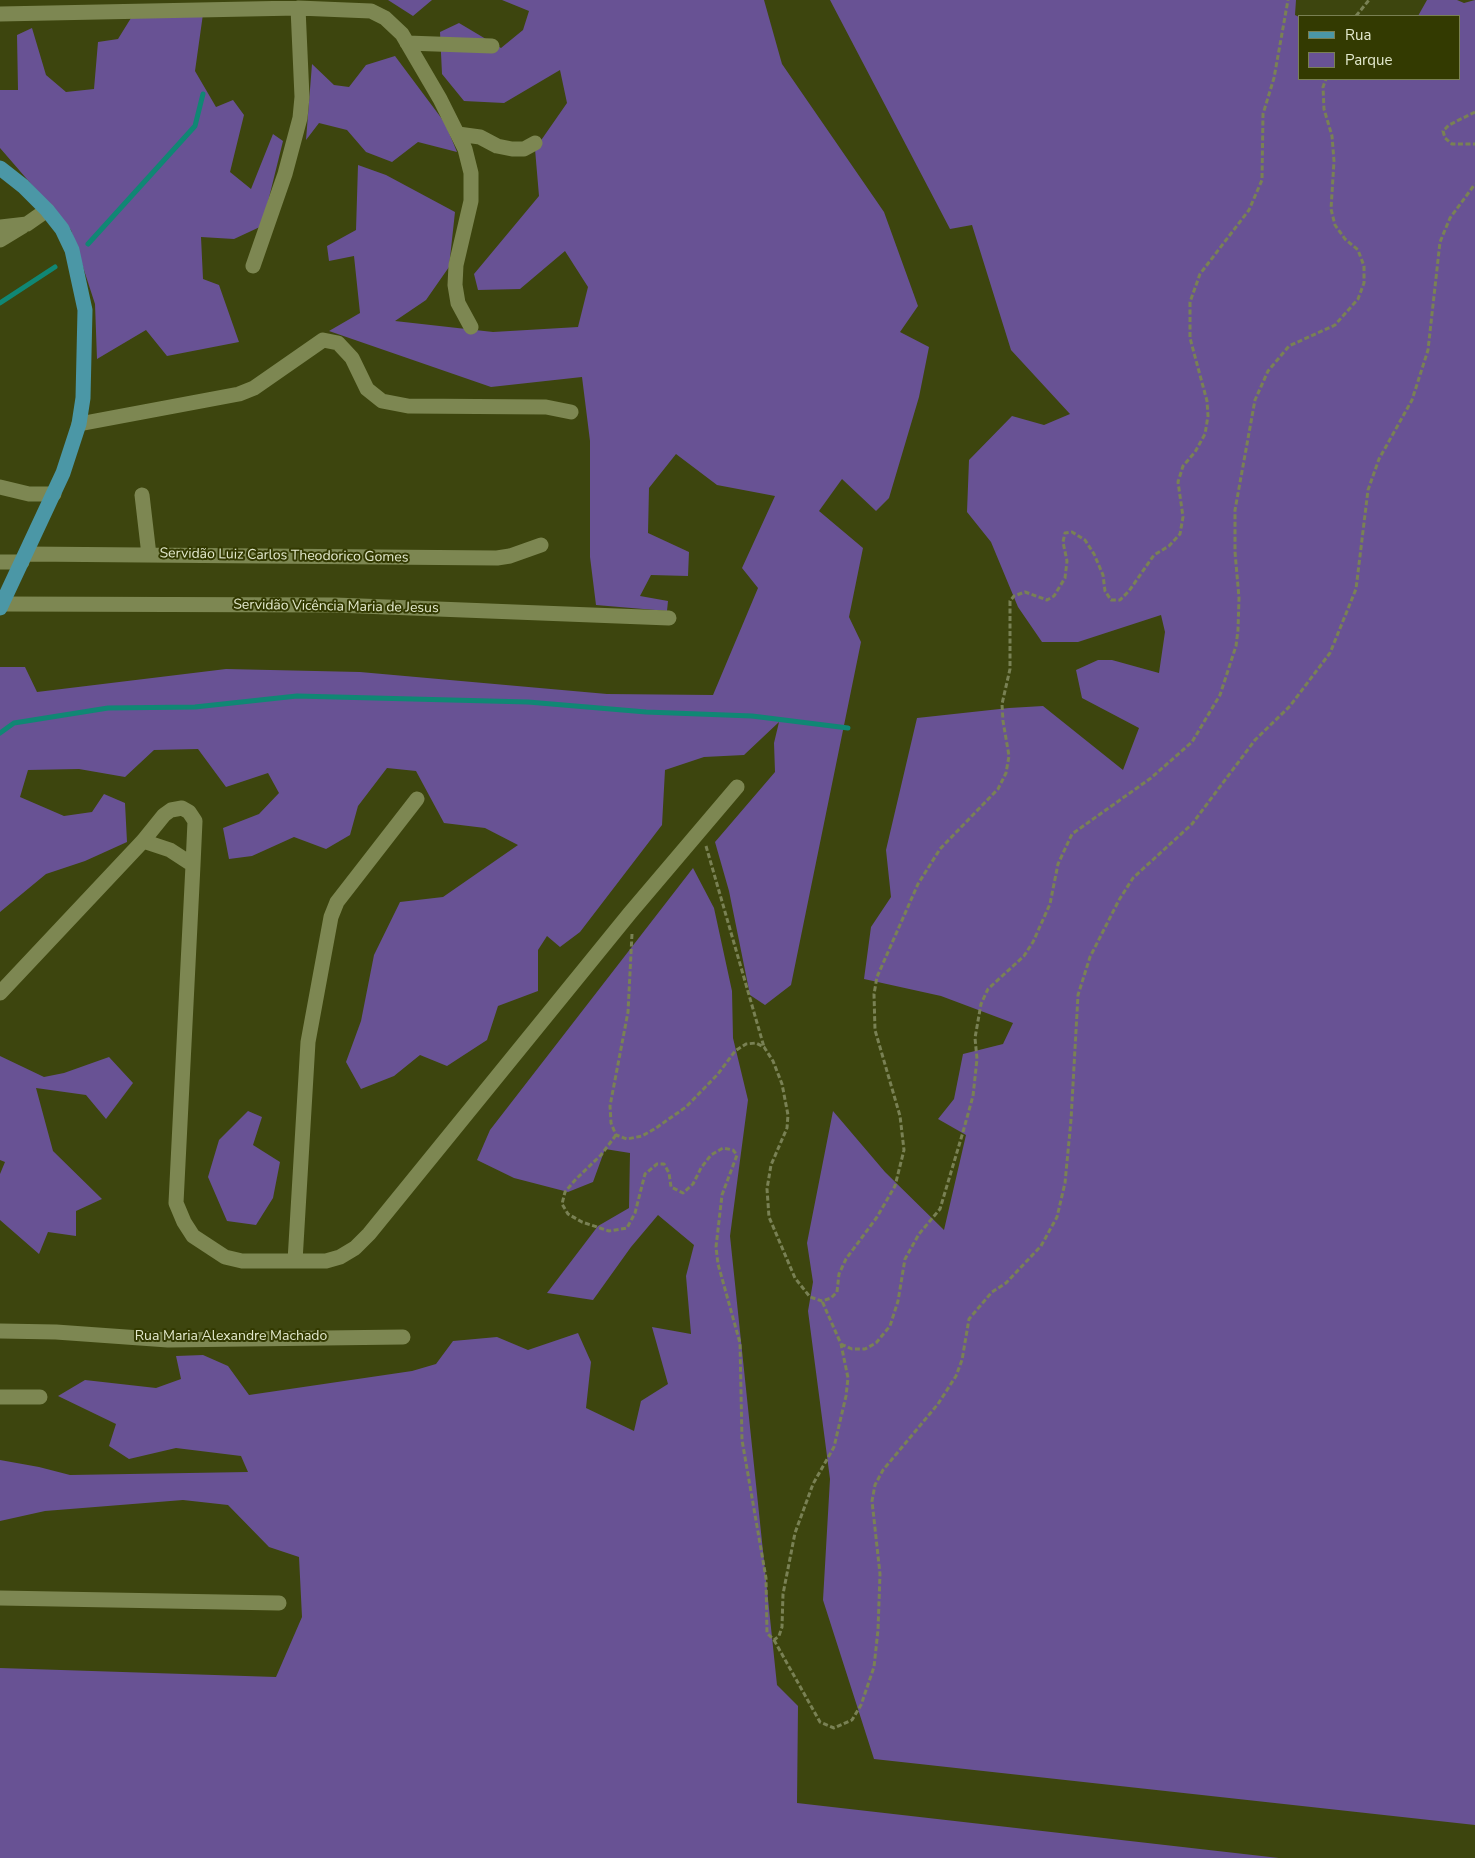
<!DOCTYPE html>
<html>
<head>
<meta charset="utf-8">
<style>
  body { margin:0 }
  #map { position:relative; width:1475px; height:1858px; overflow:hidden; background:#3d450e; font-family:"Nunito Sans",sans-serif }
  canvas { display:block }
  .legend { position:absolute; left:1298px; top:15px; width:162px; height:65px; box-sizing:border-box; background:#333a01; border:1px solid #798053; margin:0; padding:6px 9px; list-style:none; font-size:15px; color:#e3e9cd }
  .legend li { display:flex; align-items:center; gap:10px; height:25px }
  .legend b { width:25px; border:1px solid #798053 }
</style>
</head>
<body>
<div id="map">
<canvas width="1475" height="1858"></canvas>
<ul class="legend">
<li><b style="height:6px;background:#4b97a6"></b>Rua</li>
<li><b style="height:14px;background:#685294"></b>Parque</li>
</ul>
</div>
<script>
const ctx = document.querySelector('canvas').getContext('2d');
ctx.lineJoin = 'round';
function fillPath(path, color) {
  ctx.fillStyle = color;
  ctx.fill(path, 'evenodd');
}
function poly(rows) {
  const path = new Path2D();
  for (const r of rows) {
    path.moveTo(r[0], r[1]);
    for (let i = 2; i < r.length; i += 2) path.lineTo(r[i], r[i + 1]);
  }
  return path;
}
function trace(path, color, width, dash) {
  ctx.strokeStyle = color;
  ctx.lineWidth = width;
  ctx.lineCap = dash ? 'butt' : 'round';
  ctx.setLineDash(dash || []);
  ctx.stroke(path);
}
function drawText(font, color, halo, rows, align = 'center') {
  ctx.font = font + ' "Nunito Sans",sans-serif';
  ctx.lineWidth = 4;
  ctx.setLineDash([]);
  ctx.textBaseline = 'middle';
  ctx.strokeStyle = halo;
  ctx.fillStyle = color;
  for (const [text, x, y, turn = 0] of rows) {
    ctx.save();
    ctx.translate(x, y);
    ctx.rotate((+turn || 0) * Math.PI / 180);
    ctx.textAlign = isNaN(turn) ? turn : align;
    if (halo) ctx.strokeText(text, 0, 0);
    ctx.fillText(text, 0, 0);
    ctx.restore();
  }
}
const green = poly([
  [388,0,432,0,413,16],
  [502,0,764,0,782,64,884,212,918,306,900,332,929,347,919,397,889,498,876,511,842,479,819,511,863,548,849,617,861,642,791,985,765,1005,750,995,729,891,715,842,775,772,774,743,779,722,744,755,704,757,665,770,662,825,580,932,560,947,547,936,538,950,538,991,498,1006,487,1040,447,1066,420,1055,394,1076,361,1089,346,1062,361,1021,374,955,400,902,443,897,518,845,485,828,444,823,416,771,387,768,358,806,350,835,326,849,294,837,252,856,229,859,223,828,259,814,279,793,268,773,226,787,198,749,154,750,125,777,79,769,28,770,20,797,64,816,92,812,104,794,125,803,127,842,85,861,46,874,0,912,0,667,25,667,37,692,226,669,360,672,607,694,713,695,758,588,742,568,775,496,717,485,676,454,649,488,648,533,689,552,688,576,651,575,640,596,668,601,667,611,596,605,590,557,590,441,582,377,491,387,329,331,360,313,354,256,329,261,327,246,356,230,358,165,386,175,455,212,449,267,426,300,395,321,493,332,578,327,588,287,565,251,520,289,478,290,474,274,539,196,535,149,567,103,560,70,504,103,464,101,442,74,440,32,459,23,501,48,523,30,529,11],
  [830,0,1296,0,1295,15,1299,17,1299,79,1459,79,1459,16,1418,16,1427,0,1457,0,1464,3,1475,0,1475,1825,874,1759,823,1600,830,1479,808,1311,813,1282,807,1243,833,1111,885,1172,944,1230,966,1135,938,1119,954,1099,963,1054,1003,1044,1013,1023,941,996,864,979,871,927,891,897,886,850,917,718,1009,708,1043,706,1123,770,1139,728,1082,698,1076,670,1098,660,1112,660,1159,673,1165,632,1161,615,1078,642,1042,642,1018,607,991,542,967,512,969,460,1012,416,1044,425,1070,414,1011,350,972,225,950,229],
  [203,14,195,71,216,107,233,100,244,115,230,172,251,189,273,134,283,141,262,226,234,239,201,237,203,279,219,285,239,342,167,356,146,330,97,359,95,304,71,230,0,148,0,90,18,90,17,35,32,28,46,75,66,92,94,89,98,42,118,39,131,18],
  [395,56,445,123,457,152,418,142,392,162,366,152,347,130,319,123,306,140,312,64,334,85,349,87,366,65],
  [693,868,714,908,732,991,733,1038,748,1100,730,1236,777,1685,798,1706,797,1803,1279,1858,0,1858,0,1668,276,1677,302,1617,299,1557,269,1547,228,1505,183,1500,45,1511,0,1521,0,1460,39,1467,70,1475,248,1472,241,1456,176,1448,129,1459,109,1446,116,1424,58,1396,85,1380,156,1388,181,1379,176,1356,203,1355,228,1366,249,1395,412,1371,436,1364,453,1341,497,1337,528,1350,578,1333,591,1362,586,1408,634,1431,641,1401,668,1384,652,1327,691,1334,686,1276,694,1245,658,1215,631,1247,593,1300,547,1293,598,1226,629,1208,630,1153,605,1149,593,1182,568,1192,514,1178,477,1160,490,1130],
  [0,1056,44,1077,64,1073,109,1057,133,1083,106,1119,86,1095,36,1088,53,1151,102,1199,76,1211,76,1236,48,1232,39,1254,0,1220,0,1174,5,1162,0,1160],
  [248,1111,262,1117,253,1145,280,1162,273,1198,256,1225,227,1221,208,1177,219,1140]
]);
const stream = poly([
  [88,244,195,126,203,94],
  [0,303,55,267],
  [0,733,14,723,108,708,195,707,297,696,528,702,646,712,752,716,848,728]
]);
const path = poly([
  [1356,16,1369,0],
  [1475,112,1449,125,1443,131,1445,138,1452,144,1475,144],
  [706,846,764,1047],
  [632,934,628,1012,610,1106,611,1123,616,1135,627,1139,642,1136,656,1128,686,1107,718,1074,735,1051,746,1044,756,1043,764,1047,773,1061,782,1084,788,1115,787,1128,771,1165,767,1189,769,1217,795,1278,810,1297,822,1301,831,1298,837,1292,839,1274,846,1259,877,1217,895,1186,904,1150,900,1116,875,1030,874,994,877,977,918,884,940,849,998,789,1006,773,1009,756,1003,721,1002,704,1010,669,1010,601,1014,596,1025,592,1047,600,1054,596,1065,578,1067,561,1063,542,1065,533,1072,532,1085,540,1094,554,1103,575,1105,591,1111,600,1120,600,1129,591,1154,555,1169,546,1180,534,1183,517,1178,482,1183,466,1195,452,1205,434,1208,416,1207,401,1190,338,1190,302,1200,274,1249,210,1262,180,1263,114,1274,78,1288,0],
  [616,1135,601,1155,576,1179,565,1192,562,1204,568,1214,582,1222,609,1231,627,1228,635,1213,645,1174,657,1164,664,1164,669,1173,671,1187,683,1193,693,1184,701,1168,711,1155,723,1148,733,1150,737,1155,722,1195,716,1247,718,1264,740,1343,742,1440,766,1578,767,1633,774,1640,779,1636,782,1627,783,1594,795,1533,813,1484,834,1447,846,1396,848,1378,841,1344,822,1301],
  [841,1344,852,1349,865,1349,876,1343,890,1326,898,1301,905,1259,919,1234,940,1209,963,1132,973,1096,977,1059,975,1038,981,1004,988,989,1024,956,1033,942,1050,904,1058,864,1072,834,1151,778,1192,742,1220,695,1236,646,1238,630,1239,598,1235,552,1235,510,1255,400,1268,371,1289,346,1335,325,1358,299,1364,283,1364,266,1358,250,1345,239,1335,225,1331,209,1334,161,1332,136,1324,109,1323,87,1326,79],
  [774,1640,820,1722,834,1728,852,1720,861,1705,874,1667,878,1630,880,1574,872,1501,875,1485,883,1470,938,1404,956,1376,962,1360,969,1319,992,1292,1006,1283,1041,1246,1057,1217,1065,1183,1071,1120,1078,995,1090,957,1119,900,1133,878,1192,824,1255,740,1290,706,1330,653,1356,589,1368,490,1379,459,1412,400,1428,350,1440,242,1450,218,1475,184]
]);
const minor = poly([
  [0,14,298,8,371,11,385,18,402,34,440,99,465,149,471,173,471,201,456,265,455,285,458,303,471,327],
  [407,43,492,46],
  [458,134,480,137,497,146,512,149,524,149,535,143],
  [0,227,27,224,47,210],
  [0,240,23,226],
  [253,266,285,174,300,118,302,97,298,8],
  [79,424,239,394,254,388,323,340,338,343,352,358,367,389,382,401,408,406,546,407,571,412],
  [0,487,29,494,54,494],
  [142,495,149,555],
  [26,554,497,558,510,556,541,545],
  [0,562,22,562],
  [2,604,335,605,669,618],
  [143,841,170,850,193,865],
  [0,993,143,841,164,815,171,810,182,808,189,812,195,821,193,865,176,1203,184,1222,193,1236,225,1257,242,1261,326,1261,340,1257,355,1248,369,1234,630,913,737,787],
  [295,1261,308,1042,331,917,337,902,417,799],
  [0,1331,56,1332,168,1340,403,1337],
  [0,1397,40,1397],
  [0,1598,279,1603]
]);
const major = poly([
  [0,168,23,186,47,210,62,229,72,250,85,310,83,398,79,424,63,473,0,608]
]);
const streetNames = [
  ["Servidão Luiz Carlos Theodorico Gomes",284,556,1],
  ["Servidão Vicência Maria de Jesus",336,607,1],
  ["Rua Maria Alexandre Machado",231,1337]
];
fillPath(green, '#685294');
trace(stream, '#108774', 5);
trace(path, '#798154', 3, [5, 2.5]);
trace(minor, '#7d8752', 15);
trace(major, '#4b97a6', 15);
drawText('14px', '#e3e9cd', '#333a01', streetNames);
</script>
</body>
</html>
